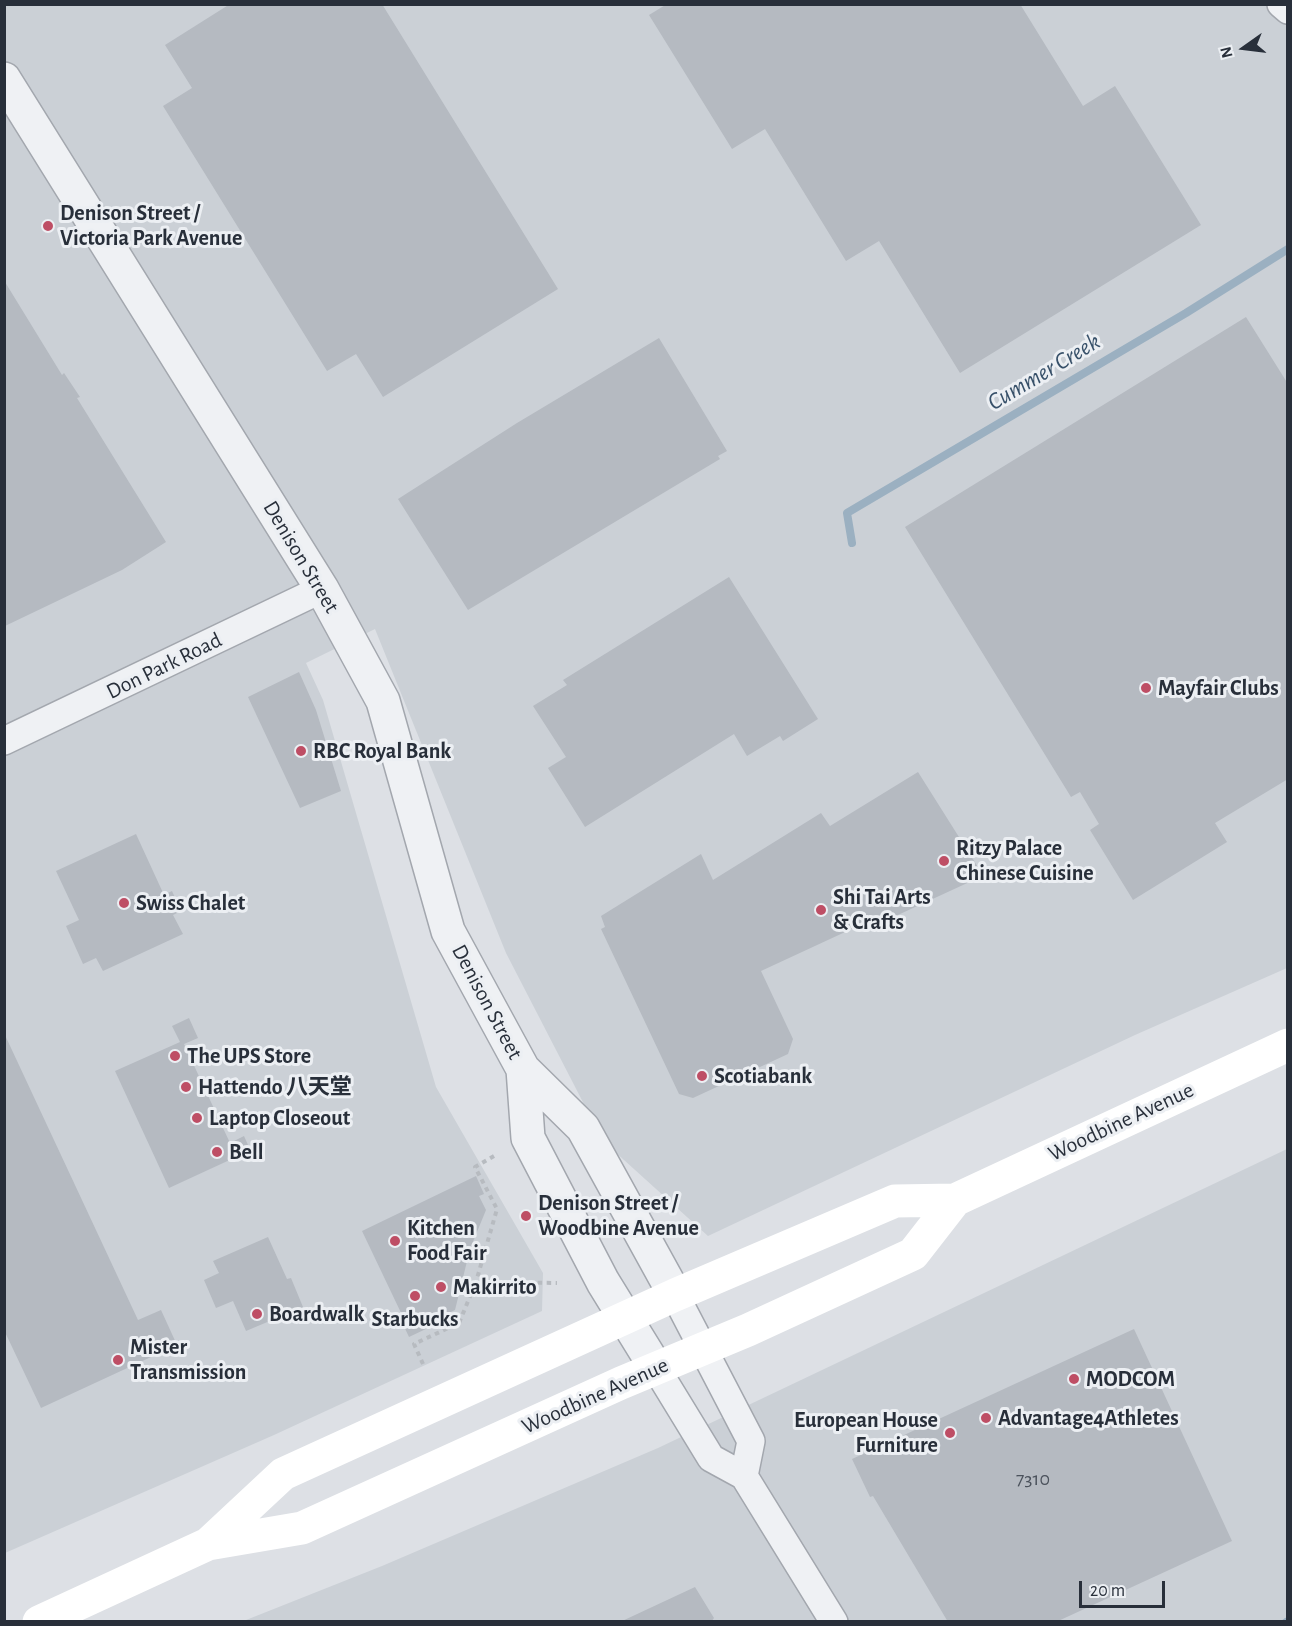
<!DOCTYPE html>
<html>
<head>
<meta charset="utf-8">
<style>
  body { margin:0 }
  #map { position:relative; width:1292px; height:1626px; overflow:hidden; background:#dde0e5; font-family:"Alegreya Sans",sans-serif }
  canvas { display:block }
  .frame { position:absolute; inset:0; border:6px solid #282f3a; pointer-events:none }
  .north { position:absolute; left:1214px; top:18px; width:60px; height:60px; -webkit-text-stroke:4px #eceff3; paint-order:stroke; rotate:256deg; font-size:16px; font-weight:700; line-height:24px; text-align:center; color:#282f3a }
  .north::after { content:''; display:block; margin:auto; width:21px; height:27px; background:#282f3a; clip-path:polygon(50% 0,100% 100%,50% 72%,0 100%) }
  .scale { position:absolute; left:1079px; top:1581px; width:86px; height:27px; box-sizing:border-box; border:3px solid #282f3a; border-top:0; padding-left:8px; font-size:18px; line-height:21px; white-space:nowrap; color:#282f3a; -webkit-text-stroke:4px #eceff3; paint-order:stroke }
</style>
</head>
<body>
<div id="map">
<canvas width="1292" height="1626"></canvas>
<div class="frame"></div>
<div class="north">N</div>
<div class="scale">20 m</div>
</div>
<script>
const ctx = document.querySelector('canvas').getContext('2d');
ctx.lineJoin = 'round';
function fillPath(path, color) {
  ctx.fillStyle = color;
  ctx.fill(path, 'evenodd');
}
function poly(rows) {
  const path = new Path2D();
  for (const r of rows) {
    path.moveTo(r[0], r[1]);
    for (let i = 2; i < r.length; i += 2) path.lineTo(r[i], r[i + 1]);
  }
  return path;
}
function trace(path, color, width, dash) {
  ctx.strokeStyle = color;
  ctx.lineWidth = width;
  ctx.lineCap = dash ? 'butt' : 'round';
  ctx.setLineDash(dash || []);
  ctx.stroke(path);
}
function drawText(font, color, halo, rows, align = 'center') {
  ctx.font = font + ' "Alegreya Sans","Noto Sans SC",sans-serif';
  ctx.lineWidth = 6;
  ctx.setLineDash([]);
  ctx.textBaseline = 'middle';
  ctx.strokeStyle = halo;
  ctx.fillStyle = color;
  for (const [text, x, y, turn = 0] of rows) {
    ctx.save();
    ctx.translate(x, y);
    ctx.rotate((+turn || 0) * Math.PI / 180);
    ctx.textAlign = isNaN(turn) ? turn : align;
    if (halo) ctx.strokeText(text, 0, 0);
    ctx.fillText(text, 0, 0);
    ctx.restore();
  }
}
const built = poly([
  [5,5,1287,5,1287,968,1135,1035,708,1236,603,1141,506,953,375,629,306,663,323,700,436,1087,543,1273,542,1311,274,1435,5,1553],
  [1287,1149,1287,1621,241,1622,382,1566,658,1448]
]);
const stream = poly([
  [852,543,847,513,1186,313,1288,249],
  [1286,1622,1288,1621]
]);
const building = poly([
  [230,4,382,4,558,289,383,397,356,354,327,371,163,106,192,88,165,45],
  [667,4,1020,4,1083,106,1115,86,1201,225,960,373,879,241,846,261,765,129,732,149,649,15],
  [5,282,62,375,64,373,80,397,77,398,166,542,122,570,5,626],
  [1246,317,1288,384,1288,779,1215,823,1227,842,1133,900,1090,830,1099,824,1080,792,1071,797,905,527],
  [659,338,727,451,718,456,720,459,468,610,398,499,517,423],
  [729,577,818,719,783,741,780,736,747,756,734,734,585,827,548,768,566,757,533,706,567,685,563,680],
  [299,672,316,710,341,791,300,808,248,697],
  [918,772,981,872,974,875,976,879,887,920,884,914,761,971,793,1039,788,1054,693,1098,679,1094,601,929,605,927,601,916,701,854,713,880,821,813,830,826],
  [136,834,164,895,172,891,181,911,173,915,183,934,103,971,96,958,83,964,66,926,79,920,56,871],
  [189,1018,198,1038,184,1044,230,1143,244,1136,252,1154,235,1162,234,1158,169,1188,115,1071,180,1042,172,1026],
  [4,1033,138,1320,161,1310,177,1345,41,1408,4,1330],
  [476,1176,484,1194,479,1196,486,1210,470,1249,455,1310,426,1324,428,1328,409,1337,400,1318,403,1317,362,1231],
  [268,1237,287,1279,291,1278,303,1307,246,1331,233,1301,216,1308,204,1280,219,1273,213,1261],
  [1134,1329,1232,1541,1056,1622,948,1622,873,1496,870,1497,852,1459],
  [695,1587,714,1618,711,1622,620,1622]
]);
const path = poly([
  [494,1156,475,1167,497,1209,476,1282,557,1283],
  [423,1364,414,1344,459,1323,476,1282]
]);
const minor = poly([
  [1281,4,1288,10],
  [4,741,322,589],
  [675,1295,751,1441,744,1476],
  [656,1368,711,1458,744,1476,834,1622]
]);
const tertiary = poly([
  [4,79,322,589,383,701,448,931,523,1069,583,1128,675,1295],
  [523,1069,528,1138,603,1282,656,1368]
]);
const secondary = poly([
  [208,1544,283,1474,675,1295,895,1201,955,1200,1288,1045],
  [39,1622,208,1544,302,1528,621,1383,748,1330,913,1254,955,1200]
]);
const markers = [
  [48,226,6,"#be4e65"],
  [1146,688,6,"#be4e65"],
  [301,751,6,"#be4e65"],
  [944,861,6,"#be4e65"],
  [124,903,6,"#be4e65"],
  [821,910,6,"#be4e65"],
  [175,1056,6,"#be4e65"],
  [702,1076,6,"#be4e65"],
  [186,1087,6,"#be4e65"],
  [197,1118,6,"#be4e65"],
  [217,1152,6,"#be4e65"],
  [526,1216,6,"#be4e65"],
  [395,1241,6,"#be4e65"],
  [441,1287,6,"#be4e65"],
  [415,1296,6,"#be4e65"],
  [257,1314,6,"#be4e65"],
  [118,1360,6,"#be4e65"],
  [1074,1379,6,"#be4e65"],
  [986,1418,6,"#be4e65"],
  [950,1433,6,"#be4e65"]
];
const numberNames = [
  ["7310",1033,1479]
];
const poiNames = [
  ["Denison Street /",60,213],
  ["Victoria Park Avenue",60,238],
  ["Mayfair Clubs",1158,688],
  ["RBC Royal Bank",313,751],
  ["Ritzy Palace",956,848],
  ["Chinese Cuisine",956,873],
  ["Shi Tai Arts",833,897],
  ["& Crafts",833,922],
  ["Swiss Chalet",136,903],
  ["The UPS Store",187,1056],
  ["Scotiabank",714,1076],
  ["Hattendo 八天堂",198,1087],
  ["Laptop Closeout",209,1118],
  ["Bell",229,1152],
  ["Denison Street /",538,1203],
  ["Woodbine Avenue",538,1228],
  ["Kitchen",407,1228],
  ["Food Fair",407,1253],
  ["Makirrito",453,1287],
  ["Boardwalk",269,1314],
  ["Starbucks",415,1319,"center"],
  ["Mister",130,1347],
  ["Transmission",130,1372],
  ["MODCOM",1086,1379],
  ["Advantage4Athletes",998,1418],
  ["European House",938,1420,"right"],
  ["Furniture",938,1445,"right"]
];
const streetNames = [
  ["Denison Street",301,557,59],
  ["Don Park Road",164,666,-26],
  ["Denison Street",487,1002,62],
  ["Woodbine Avenue",1121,1122,-25],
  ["Woodbine Avenue",595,1396,-24]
];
const waterNames = [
  ["Cummer Creek",1044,372,-31]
];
fillPath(built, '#cbd0d6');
trace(stream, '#9bb0c1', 8);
fillPath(building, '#b5bac1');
trace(minor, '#a3a7ae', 30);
trace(tertiary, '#a3a7ae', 36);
trace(path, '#b7bbc0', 4, [4.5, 4.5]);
trace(minor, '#eff1f4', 27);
trace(tertiary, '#eff1f4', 33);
trace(secondary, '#fff', 33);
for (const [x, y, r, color] of markers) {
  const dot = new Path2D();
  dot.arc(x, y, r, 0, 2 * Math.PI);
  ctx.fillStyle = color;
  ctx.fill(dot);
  trace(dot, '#eceff3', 2);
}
drawText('20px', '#4b525c', null, numberNames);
drawText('bold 22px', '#282f3a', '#eceff3', poiNames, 'left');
drawText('22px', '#282f3a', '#eceff3', streetNames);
drawText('italic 24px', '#375069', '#eceff3', waterNames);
</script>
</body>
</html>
